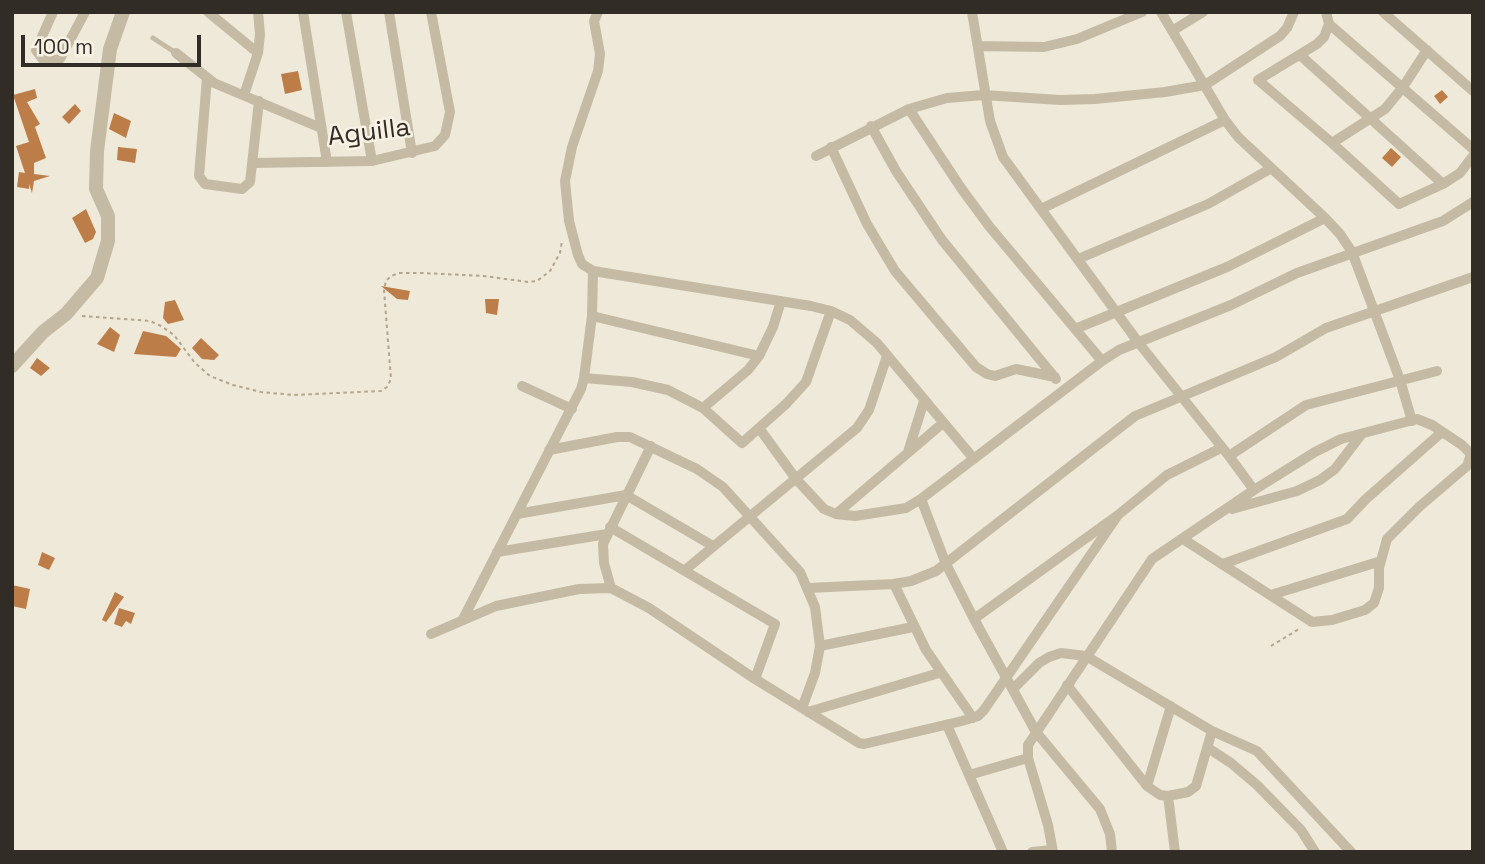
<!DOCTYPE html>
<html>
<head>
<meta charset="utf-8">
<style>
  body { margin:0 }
  #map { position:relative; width:1485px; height:864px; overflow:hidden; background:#eee9d8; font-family:"Space Grotesk",sans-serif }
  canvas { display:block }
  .frame { position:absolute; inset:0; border:14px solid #322c26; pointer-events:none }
  .scale { position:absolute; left:21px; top:35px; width:180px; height:32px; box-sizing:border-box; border:4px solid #322c26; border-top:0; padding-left:9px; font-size:21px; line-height:24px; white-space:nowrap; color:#322c26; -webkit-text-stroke:5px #f7f2e4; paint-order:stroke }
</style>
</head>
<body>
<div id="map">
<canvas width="1485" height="864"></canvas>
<div class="frame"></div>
<div class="scale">100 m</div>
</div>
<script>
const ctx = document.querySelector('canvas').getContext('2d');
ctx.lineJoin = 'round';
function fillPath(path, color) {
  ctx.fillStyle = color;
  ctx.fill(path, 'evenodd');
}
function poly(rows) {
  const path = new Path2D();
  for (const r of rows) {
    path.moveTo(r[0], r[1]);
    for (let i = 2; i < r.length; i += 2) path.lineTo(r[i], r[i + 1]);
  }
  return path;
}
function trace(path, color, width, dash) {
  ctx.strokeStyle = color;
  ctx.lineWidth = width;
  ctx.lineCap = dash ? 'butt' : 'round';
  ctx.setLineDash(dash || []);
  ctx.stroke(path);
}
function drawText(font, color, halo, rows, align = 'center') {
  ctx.font = font + ' "Space Grotesk",sans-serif';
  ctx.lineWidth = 5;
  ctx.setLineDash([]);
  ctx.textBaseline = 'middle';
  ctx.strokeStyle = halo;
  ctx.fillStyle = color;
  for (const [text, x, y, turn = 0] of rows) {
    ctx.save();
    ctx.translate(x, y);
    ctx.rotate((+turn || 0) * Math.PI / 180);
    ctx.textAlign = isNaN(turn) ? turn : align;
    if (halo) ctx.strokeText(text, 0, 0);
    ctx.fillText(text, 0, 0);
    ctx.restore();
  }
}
const building = poly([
  [298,71,302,90,285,94,281,74],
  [35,89,37,98,27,102,40,124,35,127,46,158,34,163,34,174,50,176,34,181,32,193,29,184,29,189,17,187,19,172,25,173,16,146,29,142,13,95],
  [1442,90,1448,97,1440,104,1434,96],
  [75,104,81,111,69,124,62,117],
  [114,113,131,121,126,138,109,129],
  [118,147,137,149,135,163,117,160],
  [1391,148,1401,157,1392,167,1382,158],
  [86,209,96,232,93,239,85,243,72,218],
  [381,286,410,291,408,300,397,299],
  [485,299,499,299,497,315,486,313],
  [175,300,184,320,168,324,163,318,165,302],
  [110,327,120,335,114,352,97,344],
  [143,331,166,336,181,349,176,357,134,354],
  [201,338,219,355,214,360,202,359,192,348],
  [37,358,50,368,41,376,30,368],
  [42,552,55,558,49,570,38,565],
  [12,585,30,589,26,609,12,606],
  [115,592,124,597,106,622,102,620],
  [119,608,135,613,131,624,126,621,122,627,114,624]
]);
const path = poly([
  [82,316,150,321,161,326,174,335,195,363,210,376,233,385,261,392,294,395,381,391,387,387,391,379,384,290,386,281,391,276,399,273,421,273,484,276,528,282,537,281,550,271,560,253,562,241],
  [1271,646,1299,629]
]);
const service = poly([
  [153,38,176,53]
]);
const minor = poly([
  [53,12,36,50,44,61,60,59,85,12],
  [208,12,258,53],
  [303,12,327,162],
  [346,12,372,161],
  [389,12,412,153],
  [598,12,594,21,600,54,598,71,572,147,565,181,569,221,578,255,582,264,593,271,811,306,831,311,850,320,877,343,974,459],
  [972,12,990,121,1003,157,1138,342,1229,456,1254,490],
  [1161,12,1225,120,1238,137,1325,218,1340,234,1352,252,1400,380,1412,421],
  [1326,12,1329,24,1324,37,1317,44,1258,80,1332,143,1399,204,1443,184,1460,173,1473,156],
  [1383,12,1473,91],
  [1329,24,1473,149],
  [1172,31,1203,12],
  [978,46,1044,47,1077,39,1142,12],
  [176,53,214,83,321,128],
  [1300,55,1443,184],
  [207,78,199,176,205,184,242,189,250,182,259,101],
  [244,95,258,53,260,34,258,12],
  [909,109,961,188,989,226,1102,361],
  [871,126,896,171,942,240,1056,379],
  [1332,143,1385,109,1403,87,1427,50],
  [831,147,867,224,895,271,976,367,987,374,995,376,1016,369,1055,377],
  [816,156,909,109,947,98,984,95,1060,100,1095,99,1165,92,1205,85,1280,36,1287,28,1294,12],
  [253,163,372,161,435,146,445,135,450,112,431,12],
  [1041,209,1225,120],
  [1078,259,1208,204,1270,169],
  [592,316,759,356],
  [1075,329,1227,267,1325,218],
  [584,378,632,382,668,390,703,408,742,443,786,404,806,382,831,311],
  [522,386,572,409],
  [703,408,748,370,759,356,773,327,781,301],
  [759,428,796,479,824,509,836,514,855,516,906,508,921,499,1102,361,1119,350,1231,305,1297,273,1443,221,1473,202],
  [549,450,617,437,630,437,697,469,723,487,800,572,815,607,820,646,815,673,802,708],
  [908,452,924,401],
  [1229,456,1306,405,1437,371],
  [921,499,946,564,974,619,1036,732,1100,809,1110,834,1112,852],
  [1232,509,1297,491,1320,480,1335,469,1361,435],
  [517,514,626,495,713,546],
  [836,514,943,423],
  [610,527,775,624,755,679],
  [497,552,607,534],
  [1223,564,1347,519,1366,499,1442,432],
  [685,570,857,428,869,410,887,356],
  [894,584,926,650,973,718],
  [611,588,604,563,603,544,651,446],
  [808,588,894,584,911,581,936,571,1135,416,1276,357,1326,328,1473,277],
  [1271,595,1381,561],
  [463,619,581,389,584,378,592,316,593,271],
  [974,619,1118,515,1167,475,1221,448],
  [431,634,496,606,579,589,611,588,649,608,755,679,859,743,864,744,962,721,978,716,984,710,1118,515],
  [820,646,913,627],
  [1067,685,1147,786,1160,795,1168,796,1188,792,1196,786,1212,731],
  [1013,689,1039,663,1049,657,1061,653,1086,656,1212,731,1257,751,1351,852],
  [808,712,939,673],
  [947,725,1003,852],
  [1208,748,1231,763,1257,785,1301,830,1315,852],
  [969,775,1028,758],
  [1147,786,1171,706],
  [1168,796,1175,852],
  [1032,852,1052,850],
  [1053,852,1048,825,1028,758,1028,745,1152,559,1254,490,1315,452,1341,439,1417,419,1432,425,1462,445,1471,454,1467,466,1419,507,1387,539,1379,568,1379,588,1374,603,1365,610,1332,620,1312,622,1183,539]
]);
const tertiary = poly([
  [12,366,43,332,66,314,97,278,108,241,108,216,96,189,97,151,110,49,123,12]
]);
const streetNames = [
  ["Aguilla",369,133,-7]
];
fillPath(building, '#bc7d48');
trace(path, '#b1a590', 2, [3.5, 3.5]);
trace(service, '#c5bba5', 5);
trace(minor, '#c5bba5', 10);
trace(tertiary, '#c5bba5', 14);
drawText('26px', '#322c26', '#f7f2e4', streetNames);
</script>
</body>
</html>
